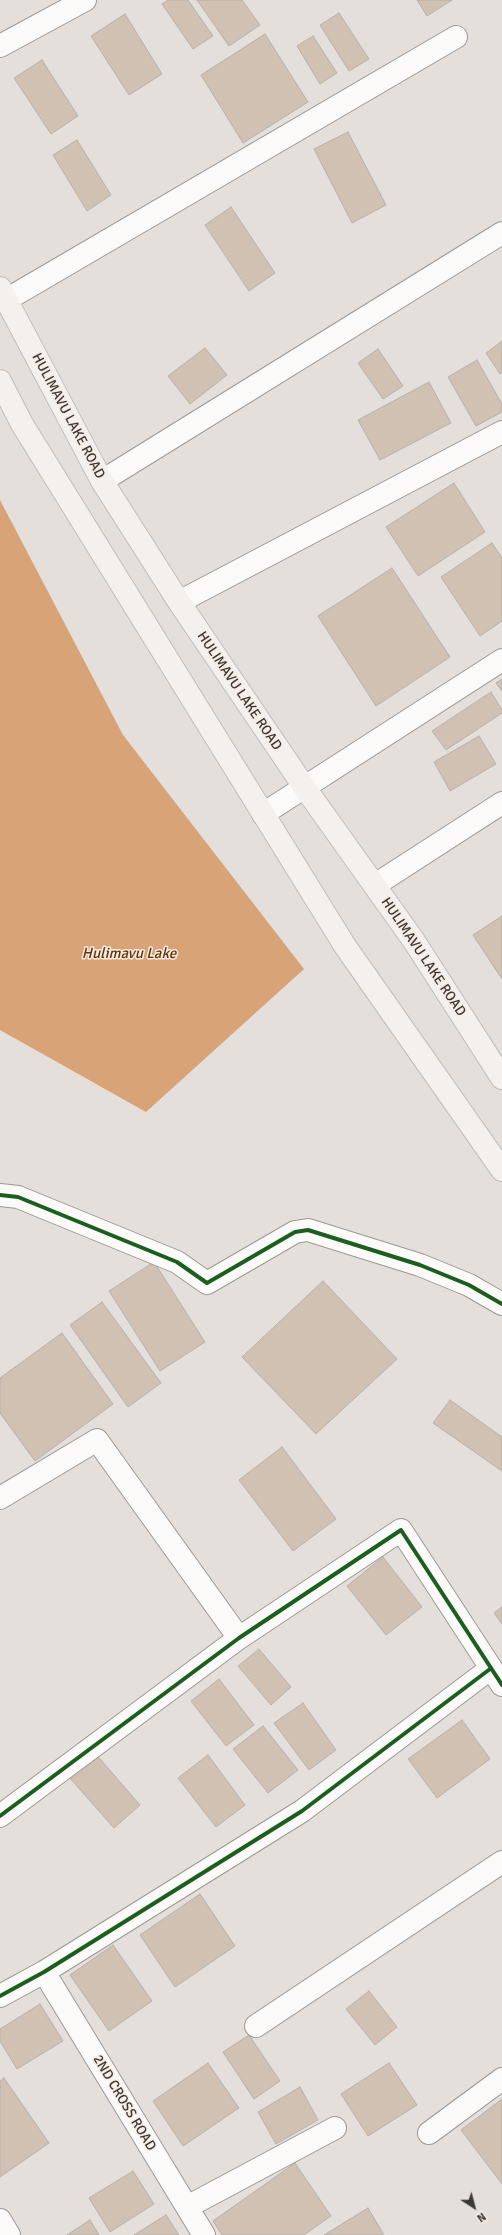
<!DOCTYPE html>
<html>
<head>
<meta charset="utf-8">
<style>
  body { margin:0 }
  #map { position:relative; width:502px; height:2235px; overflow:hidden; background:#e4dfda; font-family:Signika,sans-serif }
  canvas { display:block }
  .north { position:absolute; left:454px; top:2187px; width:40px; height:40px; -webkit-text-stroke:3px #f6ebe4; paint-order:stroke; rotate:144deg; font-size:11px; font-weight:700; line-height:16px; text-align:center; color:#3b3734 }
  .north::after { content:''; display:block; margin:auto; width:14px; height:18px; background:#3b3734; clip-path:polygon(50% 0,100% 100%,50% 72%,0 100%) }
</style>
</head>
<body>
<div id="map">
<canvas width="502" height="2235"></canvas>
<div class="north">N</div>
</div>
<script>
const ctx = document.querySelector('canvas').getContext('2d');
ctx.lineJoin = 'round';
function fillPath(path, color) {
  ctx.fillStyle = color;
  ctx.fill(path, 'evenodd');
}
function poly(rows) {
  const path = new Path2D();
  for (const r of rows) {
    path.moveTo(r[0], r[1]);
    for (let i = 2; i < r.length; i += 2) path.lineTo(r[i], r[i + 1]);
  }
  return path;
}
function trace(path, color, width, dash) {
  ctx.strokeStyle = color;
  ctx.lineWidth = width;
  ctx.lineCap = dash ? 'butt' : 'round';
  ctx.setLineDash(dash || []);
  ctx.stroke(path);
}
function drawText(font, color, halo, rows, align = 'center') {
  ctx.font = font + ' Signika,sans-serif';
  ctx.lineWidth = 3;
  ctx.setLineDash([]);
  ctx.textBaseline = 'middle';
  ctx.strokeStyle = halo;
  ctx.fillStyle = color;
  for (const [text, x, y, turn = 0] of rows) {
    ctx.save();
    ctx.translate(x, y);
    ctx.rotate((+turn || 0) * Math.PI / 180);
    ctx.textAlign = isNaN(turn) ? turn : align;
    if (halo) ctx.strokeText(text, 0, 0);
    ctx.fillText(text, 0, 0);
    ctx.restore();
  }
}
const water = poly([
  [0,500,123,735,304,969,146,1112,0,1030]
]);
const building = poly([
  [168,0,188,0,213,36,193,49,162,4,168,0],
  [197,0,242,0,260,25,229,46,197,0],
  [417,0,452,0,427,16,417,0],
  [339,13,369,59,349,71,320,25,339,13],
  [125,14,162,74,129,95,91,36,125,14],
  [265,34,308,102,243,143,201,75,265,34],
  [313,36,337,73,320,84,297,46,313,36],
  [42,60,78,116,51,134,14,78,42,60],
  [348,132,386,205,352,223,314,149,348,132],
  [77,140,111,195,87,211,53,155,77,140],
  [231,207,275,273,249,291,205,225,231,207],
  [502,341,502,372,500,374,486,353,502,341],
  [205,348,227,375,190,404,168,376,205,348],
  [378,349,403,386,383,399,358,363,378,349],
  [477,360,502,404,502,412,476,426,448,377,477,360],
  [429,382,451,423,380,460,358,420,429,382],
  [454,483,485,532,418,576,386,527,454,483],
  [492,543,502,558,502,621,480,636,441,577,492,543],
  [392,568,450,657,376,706,318,616,392,568],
  [502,679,502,691,496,683,502,679],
  [491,692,502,710,502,713,446,750,432,731,491,692],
  [479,736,496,764,450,791,434,762,479,736],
  [502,916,502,979,473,935,502,916],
  [154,1262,205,1342,160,1371,109,1291,154,1262],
  [323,1281,397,1359,316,1434,242,1357,323,1281],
  [102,1302,161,1383,128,1407,70,1325,102,1302],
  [62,1333,113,1404,35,1461,0,1413,0,1378,62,1333],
  [450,1400,502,1437,502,1471,433,1423,450,1400],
  [282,1447,336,1519,293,1551,239,1480,282,1447],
  [383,1557,422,1607,386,1635,347,1586,383,1557],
  [502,1607,502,1624,494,1613,502,1607],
  [259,1649,291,1687,271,1705,238,1666,259,1649],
  [219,1679,254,1725,226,1746,191,1701,219,1679],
  [303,1703,336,1750,309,1770,274,1723,303,1703],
  [462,1720,490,1759,437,1798,408,1759,462,1720],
  [263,1726,298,1770,268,1793,233,1749,263,1726],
  [94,1752,140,1805,114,1828,68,1776,94,1752],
  [208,1755,245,1805,216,1827,178,1778,208,1755],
  [200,1894,235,1946,175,1987,140,1935,200,1894],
  [113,1945,152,2001,109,2031,70,1975,113,1945],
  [369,1991,397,2027,375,2045,346,2009,369,1991],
  [40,2004,63,2041,17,2069,0,2041,0,2029,40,2004],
  [249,2035,280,2081,254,2099,223,2052,249,2035],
  [208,2063,239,2108,183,2146,153,2101,208,2063],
  [389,2063,417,2105,368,2136,341,2094,389,2063],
  [4,2078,49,2143,0,2177,0,2081,4,2078],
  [300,2087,318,2120,276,2144,258,2112,300,2087],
  [502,2099,502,2184,461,2130,502,2099],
  [295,2163,331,2216,304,2235,222,2235,213,2221,295,2163],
  [133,2171,154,2204,110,2232,89,2198,133,2171],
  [368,2208,384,2235,324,2235,368,2208],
  [166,2215,179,2235,134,2235,166,2215],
  [90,2220,99,2235,67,2235,90,2220]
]);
const minor = poly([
  [0,46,85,0],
  [6,300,456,37],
  [102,481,502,233],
  [179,602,502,432],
  [263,814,502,660],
  [375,885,502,803],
  [0,1195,18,1197,177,1262,207,1283,295,1232,308,1230,420,1265,469,1285,502,1304],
  [0,1498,97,1440,239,1638],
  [0,1816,239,1638,401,1530,502,1685],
  [44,1972,204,2235],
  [0,1996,44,1972,302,1811,490,1669],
  [256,2026,502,1862],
  [429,2133,502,2079],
  [187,2207,335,2128],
  [0,2220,9,2235]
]);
const major = poly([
  [0,288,102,481,179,602,305,788,414,941,502,1078],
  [0,381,22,424,345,946,502,1170]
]);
const cycleway = poly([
  [0,1195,18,1197,177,1262,207,1283,295,1232,308,1230,420,1265,469,1285,502,1304],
  [0,1816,239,1638,401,1530,502,1685],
  [0,1996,44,1972,302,1811,490,1669]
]);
const streetNames = [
  ["HULIMAVU LAKE ROAD",68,416,62],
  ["HULIMAVU LAKE ROAD",239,691,56],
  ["HULIMAVU LAKE ROAD",423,957,56],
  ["2ND CROSS ROAD",124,2103,59]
];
const waterNames = [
  ["Hulimavu Lake",129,954]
];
fillPath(water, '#d7a377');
fillPath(building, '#d1c1b3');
trace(building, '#b5b1ad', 1);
trace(minor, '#9c9895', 24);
trace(major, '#bfbdba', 24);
trace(minor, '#fbfaf9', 22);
trace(major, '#f4f0ed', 22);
trace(cycleway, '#1b5e20', 4);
drawText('14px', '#3b3734', '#f6ebe4', streetNames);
drawText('italic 15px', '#633402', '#f6ebe4', waterNames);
</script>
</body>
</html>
